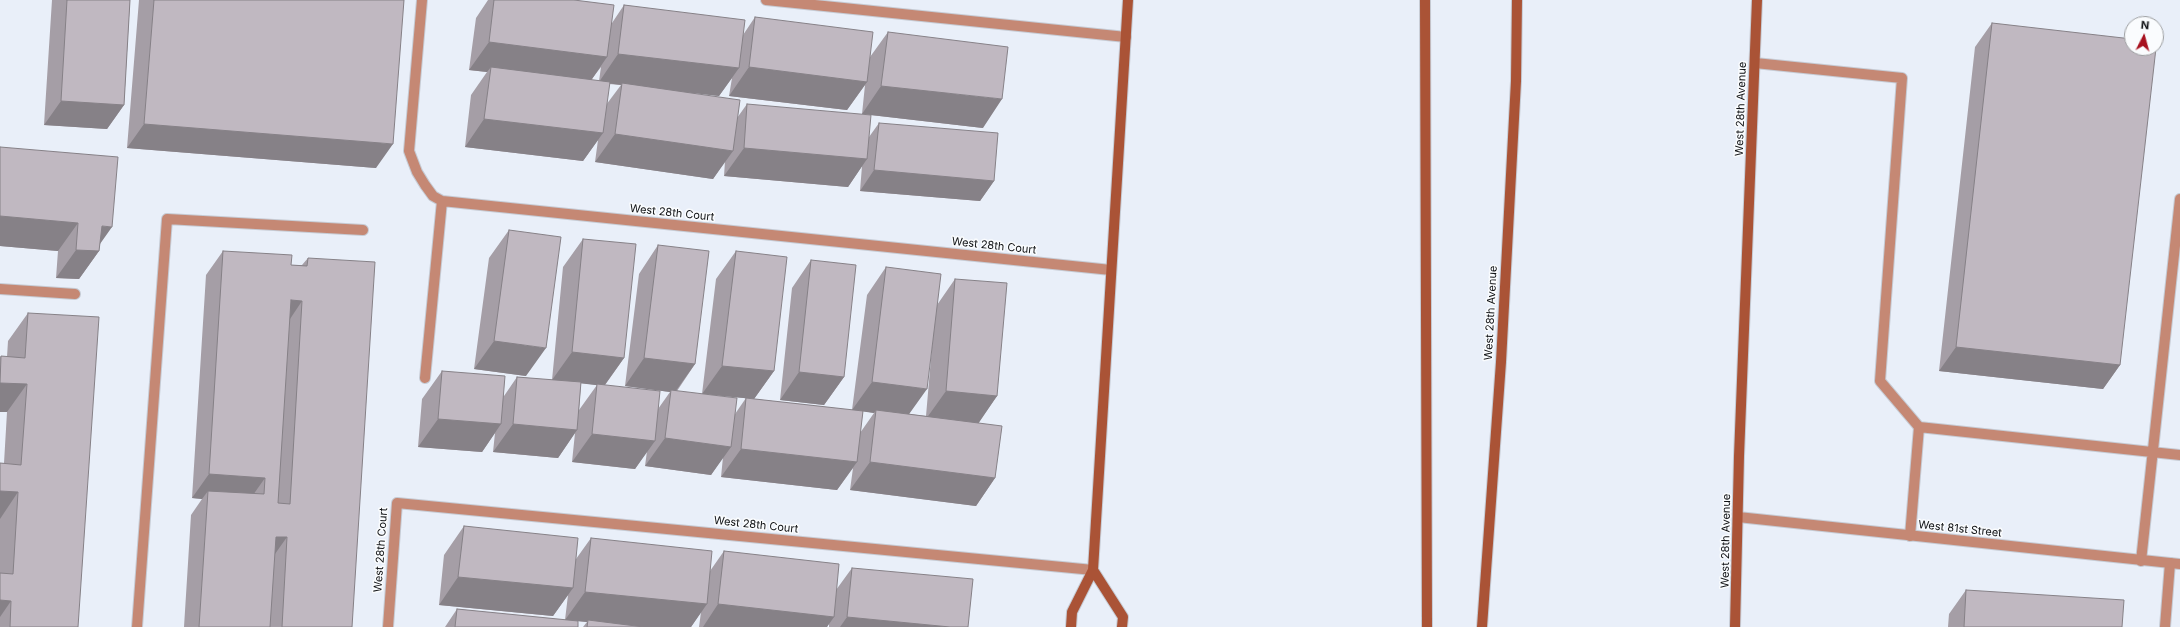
<!DOCTYPE html>
<html>
<head>
<meta charset="utf-8">
<style>
  body { margin:0 }
  #map { position:relative; width:2180px; height:627px; overflow:hidden; background:#e9eff9; font-family:Inter,sans-serif }
  canvas { display:block }
  .north { position:absolute; left:2124px; top:16px; width:40px; height:40px; box-sizing:border-box; background:#fafcfe; border:1px solid #9c9ea0; border-radius:50%; rotate:6deg; font-size:11px; font-weight:700; line-height:16px; text-align:center; color:#0e1013 }
  .north::after { content:''; display:block; margin:auto; width:14px; height:18px; background:#a7111f; clip-path:polygon(50% 0,100% 100%,50% 72%,0 100%) }
</style>
</head>
<body>
<div id="map">
<canvas width="2180" height="627"></canvas>
<div class="north">N</div>
</div>
<script>
const ctx = document.querySelector('canvas').getContext('2d');
ctx.lineJoin = 'round';
function poly(rows) {
  const path = new Path2D();
  for (const r of rows) {
    path.moveTo(r[0], r[1]);
    for (let i = 2; i < r.length; i += 2) path.lineTo(r[i], r[i + 1]);
  }
  return path;
}
function trace(path, color, width, dash) {
  ctx.strokeStyle = color;
  ctx.lineWidth = width;
  ctx.lineCap = dash ? 'butt' : 'round';
  ctx.setLineDash(dash || []);
  ctx.stroke(path);
}
function fillPath(path, color) {
  ctx.fillStyle = color;
  ctx.fill(path, 'evenodd');
}
function drawText(font, color, halo, rows, align = 'center') {
  ctx.font = font + ' Inter,sans-serif';
  ctx.lineWidth = 3;
  ctx.setLineDash([]);
  ctx.textBaseline = 'middle';
  ctx.strokeStyle = halo;
  ctx.fillStyle = color;
  for (const [text, x, y, turn = 0] of rows) {
    ctx.save();
    ctx.translate(x, y);
    ctx.rotate((+turn || 0) * Math.PI / 180);
    ctx.textAlign = isNaN(turn) ? turn : align;
    if (halo) ctx.strokeText(text, 0, 0);
    ctx.fillText(text, 0, 0);
    ctx.restore();
  }
}
const lane = poly([
  [1755,63,1902,78,1880,381,1919,427,1910,536],
  [0,289,75,294],
  [1919,427,2180,455],
  [2141,561,2180,199],
  [137,627,167,219,363,230],
  [388,627,397,503,1093,570],
  [2165,627,2170,563]
]);
const street = poly([
  [422,0,409,151,417,172,425,185,433,196,442,201,1111,270],
  [766,0,1126,37],
  [425,378,442,201],
  [1738,517,2180,564]
]);
const secondary = poly([
  [1425,0,1427,627],
  [1093,570,1123,617,1122,627],
  [1071,627,1072,612,1093,570,1128,0],
  [1482,627,1501,362,1516,81,1517,0],
  [1735,627,1739,456,1757,0]
]);
const wall = poly([
  [52,0,130,0,124,105,107,129,44,125],
  [139,0,404,0,376,168,127,148],
  [488,0,574,0,612,23,624,5,743,35,755,17,870,57,888,32,983,128,862,114,865,85,847,110,729,96,732,78,719,96,695,93,737,118,747,104,869,137,879,123,994,181,980,201,860,191,862,166,848,187,724,176,725,161,713,179,595,162,598,140,583,161,465,147,471,95,487,72,469,70,476,18],
  [601,67,599,81,591,80],
  [609,84,621,85,606,105],
  [1992,23,2120,365,2103,389,1939,371,1975,47],
  [0,147,100,244,99,251,79,279,56,278,58,251,0,246],
  [509,230,526,376,474,369,489,258],
  [583,239,624,358,605,385,658,409,670,392,625,386,639,274,658,245,695,364,677,391,735,414,746,398,852,410,867,295,886,267,937,305,955,279,997,396,978,423,995,478,976,506,850,490,853,468,837,490,721,477,723,457,711,475,645,466,647,451,635,469,572,462,575,433,558,458,493,452,495,433,482,452,418,447,422,399,442,371,504,396,517,377,552,380,563,267],
  [933,335,926,416,909,414],
  [581,383,597,385,579,410],
  [863,411,874,413,860,433],
  [223,251,291,265,302,265,308,258,352,627,184,627,191,515,202,499,192,498,206,275],
  [736,251,774,371,754,399,702,394,716,279],
  [811,260,844,377,824,405,780,400,792,288],
  [28,313,78,627,0,627,0,463,4,463,7,412,0,412,0,357,1,356,7,357,8,341],
  [464,526,576,559,591,538,710,571,724,551,836,590,852,568,968,627,829,627,829,623,827,627,699,627,701,612,691,627,583,627,587,622,578,621,578,627,445,627,457,609,565,620,568,595,553,616,439,605,444,555],
  [1966,590,2122,627,1948,627,1949,614]
]);
const shadedWall = poly([
  [489,42,607,57,588,85,491,67,487,72,469,70],
  [618,54,739,68,719,96,622,85,622,83,621,85,599,82],
  [749,67,867,82,847,110,729,96],
  [881,86,1002,99,983,128,862,114],
  [61,101,124,105,107,129,44,125],
  [484,119,603,133,583,161,465,147],
  [144,124,393,144,376,168,127,148],
  [615,134,733,151,713,179,595,162],
  [744,148,867,159,848,187,724,176],
  [874,170,994,181,980,201,860,191],
  [0,216,78,223,58,251,0,246],
  [102,226,112,227,95,251,99,251,79,279,56,278,76,250],
  [291,300,302,301,286,325],
  [494,341,546,348,526,376,474,369],
  [1956,347,2120,365,2103,389,1939,371],
  [572,352,624,358,604,386,552,380],
  [644,358,695,364,675,392,671,390,670,392,625,386],
  [722,366,774,371,754,399,702,394],
  [799,372,844,377,824,405,780,400],
  [872,382,927,389,907,417,876,410,874,413,852,410],
  [0,383,27,384,7,412,0,412],
  [946,391,997,396,978,424,926,419],
  [438,419,501,424,482,452,418,447],
  [513,424,577,430,558,458,493,452],
  [592,434,655,441,635,469,572,462],
  [665,438,731,447,711,475,645,466],
  [741,449,857,462,837,490,721,477],
  [870,462,995,478,976,506,850,490],
  [209,474,265,478,248,502,208,491,202,499,192,498],
  [0,491,18,492,0,519],
  [276,537,287,537,270,561],
  [458,577,573,588,553,616,439,605],
  [585,592,707,604,691,627,634,627,588,620,587,622,565,620],
  [0,600,11,601,0,617],
  [718,604,834,617,827,627,703,627],
  [847,617,950,627,840,627]
]);
const building = poly([
  [67,0,130,0,124,105,61,101,67,0],
  [154,0,404,0,393,144,144,124,154,0],
  [494,0,574,0,614,5,607,57,489,42,494,0],
  [624,5,745,20,739,68,618,54,624,5],
  [755,17,873,32,867,82,749,67,755,17],
  [1992,23,2132,39,2132,48,2156,48,2120,365,1956,347,1992,23],
  [888,32,1008,47,1002,99,881,86,888,32],
  [491,67,610,82,603,133,484,119,491,67],
  [622,83,740,100,733,151,615,134,622,83],
  [747,104,871,115,867,159,744,148,747,104],
  [879,123,998,133,994,181,874,170,879,123],
  [0,147,118,157,112,227,102,226,99,251,76,250,78,223,0,216,0,147],
  [509,230,561,237,546,348,494,341,509,230],
  [583,239,636,244,624,358,572,352,583,239],
  [658,245,709,251,695,364,644,358,658,245],
  [223,251,292,255,291,265,307,266,308,258,375,262,352,627,282,627,287,537,276,537,270,627,199,627,208,491,264,494,265,478,209,474,223,251],
  [291,300,302,301,290,504,278,503,291,300],
  [736,251,787,257,774,371,722,366,736,251],
  [811,260,856,265,844,377,799,372,811,260],
  [886,267,941,274,927,389,872,382,886,267],
  [955,279,1007,283,997,396,946,391,955,279],
  [28,313,99,317,78,627,10,627,11,601,0,600,0,573,13,574,18,492,0,491,0,463,21,465,27,384,0,383,1,356,25,358,28,313],
  [442,371,505,376,501,424,438,419,442,371],
  [517,377,581,382,577,430,513,424,517,377],
  [597,384,660,391,655,441,592,434,597,384],
  [671,390,737,398,731,447,665,438,671,390],
  [746,398,863,411,857,462,741,449,746,398],
  [876,410,1002,426,995,478,870,462,876,410],
  [464,526,578,538,573,588,458,577,464,526],
  [591,538,712,551,707,604,585,592,591,538],
  [724,551,839,564,834,617,718,604,724,551],
  [852,568,973,579,968,627,950,627,847,617,852,568],
  [1966,590,2124,600,2122,627,1964,627,1966,590],
  [457,609,578,621,578,627,455,627,457,609],
  [588,620,644,627,587,627,588,620]
]);
const streetNames = [
  ["West 28th Avenue",1741,109,-88],
  ["West 28th Court",672,213,6],
  ["West 28th Court",994,246,6],
  ["West 28th Avenue",1491,313,-87],
  ["West 28th Court",756,525,6],
  ["West 81st Street",1960,529,6],
  ["West 28th Avenue",1726,541,-89],
  ["West 28th Court",381,550,-86]
];
trace(lane, '#c6cbd4', 12);
trace(street, '#c6cbd4', 12);
trace(secondary, '#c6cbd4', 12);
trace(lane, '#c58874', 10);
trace(street, '#c58874', 10);
trace(secondary, '#aa5336', 10);
fillPath(wall, '#a59ea6');
fillPath(shadedWall, '#868187');
fillPath(building, '#c0b8c1');
trace(building, '#868187', 1);
drawText('11px', '#0e1013', '#fafcfe', streetNames);
</script>
</body>
</html>
